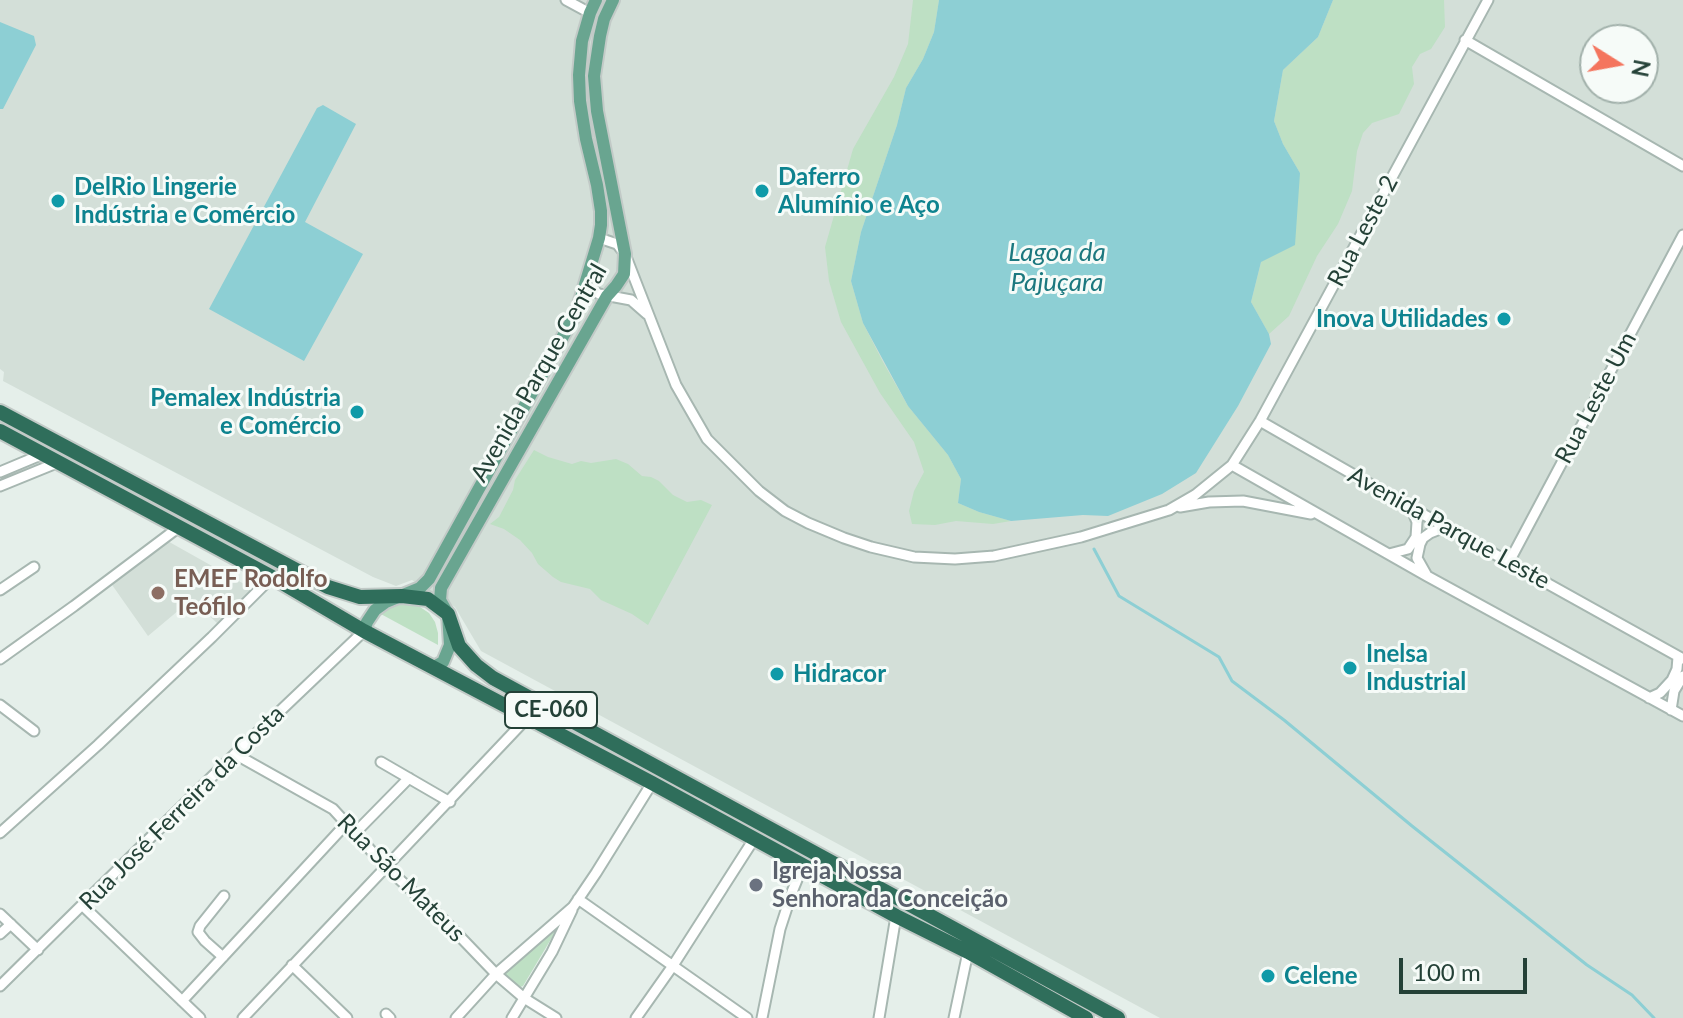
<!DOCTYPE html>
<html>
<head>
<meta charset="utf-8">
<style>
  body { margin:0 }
  #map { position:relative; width:1683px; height:1018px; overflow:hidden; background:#e5efea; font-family:Lato,sans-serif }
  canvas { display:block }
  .north { position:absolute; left:1579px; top:24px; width:80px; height:80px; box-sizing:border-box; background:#f6fbf8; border:2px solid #a2b1ab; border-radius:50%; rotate:101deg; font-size:22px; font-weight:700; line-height:32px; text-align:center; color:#244137 }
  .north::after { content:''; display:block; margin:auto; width:28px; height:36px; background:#f4755e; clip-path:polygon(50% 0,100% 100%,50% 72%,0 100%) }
  .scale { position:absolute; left:1399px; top:958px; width:128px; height:36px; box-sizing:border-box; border:4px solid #244137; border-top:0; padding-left:10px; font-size:24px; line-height:28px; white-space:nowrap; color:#244137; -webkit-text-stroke:6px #f6fbf8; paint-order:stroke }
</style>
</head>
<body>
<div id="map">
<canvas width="1683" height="1018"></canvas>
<div class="north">N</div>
<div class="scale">100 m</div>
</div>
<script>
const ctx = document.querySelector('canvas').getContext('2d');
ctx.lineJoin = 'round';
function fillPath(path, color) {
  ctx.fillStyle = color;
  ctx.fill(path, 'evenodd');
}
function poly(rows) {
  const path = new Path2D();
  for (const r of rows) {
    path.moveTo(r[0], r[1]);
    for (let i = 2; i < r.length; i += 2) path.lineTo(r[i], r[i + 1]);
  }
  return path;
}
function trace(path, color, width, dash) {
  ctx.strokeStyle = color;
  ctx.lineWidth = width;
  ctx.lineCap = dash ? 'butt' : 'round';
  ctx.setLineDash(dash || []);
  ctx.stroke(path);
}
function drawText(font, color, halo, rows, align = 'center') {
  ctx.font = font + ' Lato,sans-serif';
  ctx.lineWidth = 6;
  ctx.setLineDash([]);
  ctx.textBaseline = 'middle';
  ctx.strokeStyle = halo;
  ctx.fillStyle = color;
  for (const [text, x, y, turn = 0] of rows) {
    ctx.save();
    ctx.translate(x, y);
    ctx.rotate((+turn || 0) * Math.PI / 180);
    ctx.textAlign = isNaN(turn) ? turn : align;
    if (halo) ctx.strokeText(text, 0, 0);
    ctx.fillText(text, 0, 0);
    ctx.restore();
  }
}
const built = poly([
  [0,0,1683,0,1683,1018,1160,1018,481,651,455,607,412,580,396,586,373,577,3,381,4,372,0,369],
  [1595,40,1643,40,1643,88,1595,88],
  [164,539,253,589,218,624,201,608,194,614,185,605,148,636,110,582]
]);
const green = poly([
  [913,0,939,0,934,32,923,59,906,88,897,125,861,232,851,281,863,323,883,362,908,406,948,455,961,479,958,503,979,512,1011,521,993,524,956,521,935,525,912,524,909,511,914,491,924,472,914,442,880,393,841,322,829,281,825,247,853,149,894,77,908,44],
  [1333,0,1444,0,1445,27,1431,49,1420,54,1412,67,1414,84,1399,114,1372,123,1363,133,1357,151,1352,191,1338,224,1317,256,1289,316,1269,334,1251,302,1261,262,1300,173,1283,144,1274,121,1283,70,1318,37],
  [534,450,548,457,572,464,581,461,591,463,616,459,628,464,642,476,651,477,659,481,673,495,687,502,701,500,712,505,648,625,632,614,601,600,590,589,561,582,553,577,538,564,532,553,520,540,504,529,490,524,499,517,513,490,515,480],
  [399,602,410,603,420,607,429,613,435,622,438,633,438,645,379,613,388,606],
  [560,924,523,986,520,987,504,974,505,972]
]);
const water = poly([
  [939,0,1333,0,1318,37,1283,70,1274,121,1283,144,1300,173,1295,245,1261,262,1251,302,1269,334,1271,344,1238,406,1196,473,1162,494,1108,516,1083,515,1011,521,979,512,958,503,961,479,948,455,908,406,863,323,851,281,861,232,897,125,906,88,923,59,934,32],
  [0,22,34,36,36,45,3,109,0,109],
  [323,105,356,124,305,222,363,254,304,361,209,309,317,108]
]);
const stream = poly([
  [1094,549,1119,596,1219,657,1232,681,1284,720,1412,826,1587,965,1632,995,1654,1018]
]);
const minor = poly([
  [566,0,590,13],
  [1465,40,1683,166],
  [599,238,617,244,625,254,676,385,707,439,759,491,785,511,808,523,844,538,871,547,914,557,955,559,994,556,1081,537,1169,510,1195,495,1232,465,1260,421,1488,0],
  [586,286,599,294,631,300,647,314],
  [1260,421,1410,507,1683,659],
  [1232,465,1427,576,1683,716],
  [0,472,43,454],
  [0,486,59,462],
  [1180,507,1209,502,1243,501,1311,514],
  [1389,554,1408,549,1416,537,1417,522,1411,508],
  [1509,562,1683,235],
  [1426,574,1417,558,1420,544,1423,538,1430,533,1445,527],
  [0,590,34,567],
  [0,659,74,606,179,527],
  [1649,698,1660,693,1672,680,1677,669,1678,657],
  [0,705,34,731],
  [1671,710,1674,691,1683,676],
  [235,754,333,809,387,868,445,921,496,974,524,998,556,1018],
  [381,762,450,802],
  [0,833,98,745,212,637,272,577],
  [355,833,409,778],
  [578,899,747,1018],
  [83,906,200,1018],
  [0,914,38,950],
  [0,934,11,924],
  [223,957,205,941,198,932,200,926,224,896],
  [292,965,347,1018],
  [0,986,235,754,364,631],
  [182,1001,346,824],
  [386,1014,390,1018],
  [243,1018,528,717],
  [456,1018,496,974,573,907,596,873,652,783],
  [512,1018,552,952,572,910],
  [636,1018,672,967,754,839],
  [762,1018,780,929,792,892,803,865],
  [879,1018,896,916],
  [954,1018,968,952]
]);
const major = poly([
  [364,631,367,622,375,610,386,602,420,588,429,579,577,311,599,238,601,225,601,211,597,185,586,139,580,101,579,75,582,41,590,13,596,0],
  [434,667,443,662,450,645,448,614,440,600,441,588,607,296,616,286,624,274,625,254,597,111,594,76,600,36,604,19,613,0]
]);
const highway = poly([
  [0,412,328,587,360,597,402,596,428,599,448,614,459,646,476,665,493,678,1118,1018],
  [0,431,272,577,364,631,652,783,896,916,968,952,1086,1018]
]);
const markers = [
  [762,191,8,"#0f9aa8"],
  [58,201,8,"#0f9aa8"],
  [1504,319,8,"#0f9aa8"],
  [357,412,8,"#0f9aa8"],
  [158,593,8,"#8d6e63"],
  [1350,668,8,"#0f9aa8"],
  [777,674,8,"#0f9aa8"],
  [756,885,8,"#6b7280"],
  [1268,976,8,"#0f9aa8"]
];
const shields = [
  [551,710,92]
];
const shieldNames = [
  ["CE-060",551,710]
];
const cultureNames = [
  ["Daferro",778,177],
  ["Alumínio e Aço",778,205],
  ["DelRio Lingerie",74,187],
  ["Indústria e Comércio",74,215],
  ["Inova Utilidades",1488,319,"right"],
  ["Pemalex Indústria",341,398,"right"],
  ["e Comércio",341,426,"right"],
  ["Inelsa",1366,654],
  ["Industrial",1366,682],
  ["Hidracor",793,674],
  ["Celene",1284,976]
];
const streetNames = [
  ["Rua Leste 2",1363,231,-62],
  ["Avenida Parque Central",539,373,-60],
  ["Rua Leste Um",1596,398,-62],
  ["Avenida Parque Leste",1449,528,29],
  ["Rua José Ferreira da Costa",182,808,-45],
  ["Rua São Mateus",401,878,45]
];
const educationNames = [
  ["EMEF Rodolfo",174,579],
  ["Teófilo",174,607]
];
const worshipNames = [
  ["Igreja Nossa",772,871],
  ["Senhora da Conceição",772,899]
];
const waterNames = [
  ["Lagoa da",1057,253],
  ["Pajuçara",1057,283]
];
fillPath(built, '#d3dfd8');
fillPath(green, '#bee0c4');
fillPath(water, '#8dcfd4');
trace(stream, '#8dcfd4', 3);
trace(minor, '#a7b7b1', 13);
trace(major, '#c2cac7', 16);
trace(highway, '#c2cac7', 18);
trace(minor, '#fff', 9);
trace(major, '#69a590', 12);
trace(highway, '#2f6e5b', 14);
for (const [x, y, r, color] of markers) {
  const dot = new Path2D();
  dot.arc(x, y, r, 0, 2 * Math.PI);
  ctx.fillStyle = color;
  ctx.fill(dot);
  trace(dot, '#f6fbf8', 3);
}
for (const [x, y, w] of shields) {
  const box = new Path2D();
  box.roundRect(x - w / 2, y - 18, w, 36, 6);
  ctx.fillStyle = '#f6fbf8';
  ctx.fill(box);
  trace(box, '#244137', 2);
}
drawText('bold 22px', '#244137', null, shieldNames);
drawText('bold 24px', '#0d838f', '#f6fbf8', cultureNames, 'left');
drawText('24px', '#244137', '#f6fbf8', streetNames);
drawText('bold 24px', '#785e54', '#f6fbf8', educationNames, 'left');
drawText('bold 24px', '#5b616d', '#f6fbf8', worshipNames, 'left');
drawText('italic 26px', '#1c787f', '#f6fbf8', waterNames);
</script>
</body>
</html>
